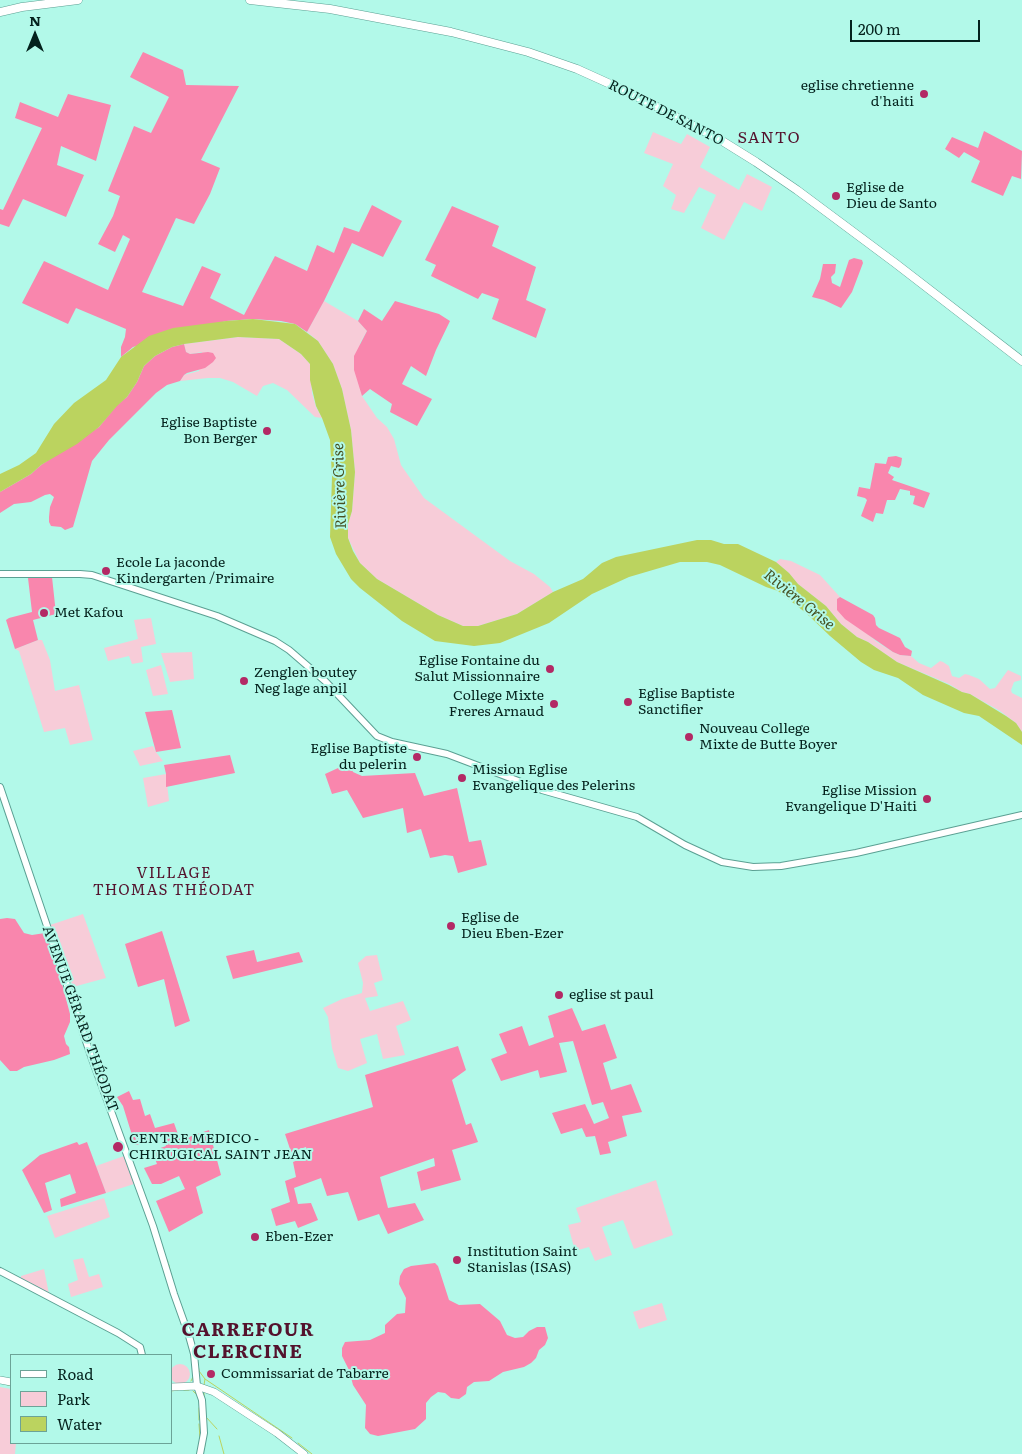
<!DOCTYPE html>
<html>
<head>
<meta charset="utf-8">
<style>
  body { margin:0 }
  #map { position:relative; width:1022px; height:1454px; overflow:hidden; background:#b2f9e9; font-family:Literata,serif }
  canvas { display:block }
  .legend { position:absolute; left:10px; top:1354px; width:162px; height:90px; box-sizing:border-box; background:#b2f9e9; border:1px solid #6ca397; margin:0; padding:6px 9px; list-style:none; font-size:15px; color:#04221d }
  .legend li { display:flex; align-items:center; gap:10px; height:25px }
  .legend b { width:25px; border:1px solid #6ca397 }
  .north { position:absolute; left:10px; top:10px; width:50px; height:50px; -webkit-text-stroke:4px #b2f9e9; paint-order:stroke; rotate:0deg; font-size:14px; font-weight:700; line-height:20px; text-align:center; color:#04221d }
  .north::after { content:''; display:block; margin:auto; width:18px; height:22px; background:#04221d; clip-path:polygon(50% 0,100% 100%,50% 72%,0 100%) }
  .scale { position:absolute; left:850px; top:20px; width:130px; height:22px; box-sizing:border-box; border:2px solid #04221d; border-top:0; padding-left:6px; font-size:15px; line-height:18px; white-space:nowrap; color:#04221d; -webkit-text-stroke:4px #b2f9e9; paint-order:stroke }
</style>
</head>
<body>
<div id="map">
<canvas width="1022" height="1454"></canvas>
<ul class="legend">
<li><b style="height:6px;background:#fff"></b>Road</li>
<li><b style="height:14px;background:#f7ccd8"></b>Park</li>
<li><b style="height:14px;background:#bbd35f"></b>Water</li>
</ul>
<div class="north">N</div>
<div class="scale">200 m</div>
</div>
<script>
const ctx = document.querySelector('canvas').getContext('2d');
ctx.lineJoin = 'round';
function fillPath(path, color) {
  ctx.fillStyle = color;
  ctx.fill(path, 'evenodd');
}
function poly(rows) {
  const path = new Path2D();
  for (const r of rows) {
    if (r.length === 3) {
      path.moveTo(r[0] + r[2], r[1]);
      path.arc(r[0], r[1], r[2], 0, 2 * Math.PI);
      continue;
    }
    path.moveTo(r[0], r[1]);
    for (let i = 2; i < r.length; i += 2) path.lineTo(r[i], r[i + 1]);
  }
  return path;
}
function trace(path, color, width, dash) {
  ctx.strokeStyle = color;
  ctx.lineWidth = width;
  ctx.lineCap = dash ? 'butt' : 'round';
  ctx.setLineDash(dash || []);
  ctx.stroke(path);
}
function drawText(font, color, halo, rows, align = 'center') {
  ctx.font = font + ' Literata,serif';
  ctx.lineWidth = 4;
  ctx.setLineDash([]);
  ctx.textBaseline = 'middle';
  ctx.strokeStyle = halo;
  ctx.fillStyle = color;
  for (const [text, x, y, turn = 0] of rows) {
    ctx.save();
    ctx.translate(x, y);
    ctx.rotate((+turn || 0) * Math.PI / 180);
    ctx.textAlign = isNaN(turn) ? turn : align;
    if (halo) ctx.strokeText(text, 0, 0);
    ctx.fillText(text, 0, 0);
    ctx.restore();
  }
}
const green = poly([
  [653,132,681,144,687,134,710,147,700,167,739,190,747,174,772,187,762,211,744,202,724,240,701,228,716,195,699,187,684,213,671,209,676,195,663,186,673,164,644,153],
  [324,301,358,321,367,331,360,343,362,396,377,418,387,427,394,439,401,465,424,498,510,561,534,574,550,587,553,592,517,614,478,626,463,626,438,615,377,579,360,563,348,538,348,524,352,511,355,472,351,430,342,389,333,364,318,341,307,332],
  [238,337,279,339,301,354,310,364,312,393,316,407,322,418,315,417,287,390,273,383,263,386,257,396,233,382,220,378,208,378,180,381,184,375,199,371,202,352,190,354,186,352,184,344],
  [780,559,791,561,820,575,840,597,837,599,863,630,877,642,893,652,900,655,911,656,919,663,931,668,940,661,943,662,949,666,952,676,959,678,965,674,969,675,979,679,990,689,995,688,1008,670,1021,676,1021,680,1014,682,1011,690,1012,693,1022,698,1022,732,1016,723,1000,711,970,694,962,692,949,684,897,662,868,642,857,637,841,624,826,606,798,584,789,573,776,562],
  [151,618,156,644,141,647,143,662,132,664,129,656,108,661,104,648,138,639,134,620],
  [38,640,42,640,50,660,55,691,79,685,93,740,70,745,65,728,44,732,19,651,15,649],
  [192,652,194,679,170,682,161,653],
  [161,665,168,694,153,696,146,670],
  [153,746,156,752,163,761,140,766,133,751],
  [166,774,169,801,148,807,143,778],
  [83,914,106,978,73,987,50,925],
  [377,955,383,980,374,983,378,996,365,998,370,1011,403,1001,411,1020,396,1026,405,1055,383,1059,377,1034,360,1039,367,1063,348,1071,338,1068,332,1048,328,1017,323,1008,342,999,362,993,363,983,358,963,366,956],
  [124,1156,134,1184,106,1193,96,1166],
  [656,1180,673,1235,634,1249,623,1220,602,1227,612,1255,595,1261,589,1247,575,1251,568,1225,581,1222,576,1208],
  [104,1198,110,1217,55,1238,47,1216],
  [83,1258,89,1277,99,1274,103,1287,71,1297,68,1284,78,1280,73,1260],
  [44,1269,49,1294,21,1279,21,1276],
  [662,1303,667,1320,639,1329,633,1312],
  [180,1374,10],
  [0,1387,11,1389,11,1443,16,1443,15,1454,0,1454]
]);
const forest = poly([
  [143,52,183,70,186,85,239,86,201,160,220,168,210,194,194,224,176,218,142,292,183,306,202,266,221,274,210,298,244,315,275,256,307,271,317,245,334,253,344,227,359,232,372,205,402,221,383,257,352,243,324,301,307,332,295,324,281,321,253,319,226,321,133,347,121,357,121,347,125,337,126,329,76,308,68,324,22,303,44,261,108,290,130,239,123,235,115,252,98,244,113,216,120,196,108,191,134,126,151,133,169,97,130,77],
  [68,94,111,105,96,161,61,146,57,165,84,175,66,217,23,199,9,227,0,224,0,209,3,210,42,128,15,118,20,102,58,117],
  [984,131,1022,151,1021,179,1012,176,1003,196,971,182,980,161,964,152,959,158,945,149,952,137,978,148],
  [452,206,499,226,492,246,536,267,526,300,546,309,536,338,492,319,499,299,482,293,478,299,431,276,436,265,425,260],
  [854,258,862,260,863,263,852,292,841,308,824,300,812,297,820,279,823,264,836,264,835,273,831,277,832,283,840,287,849,260],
  [395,301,439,314,450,321,436,350,426,376,411,366,402,384,432,399,417,426,390,412,392,404,370,389,362,396,354,370,354,356,367,331,358,321,364,309,382,321],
  [184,344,186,352,190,354,208,352,213,353,216,358,213,362,205,368,187,373,184,375,180,381,167,385,156,393,109,440,92,461,73,527,65,530,61,527,51,526,49,522,49,517,50,507,54,497,50,494,45,495,31,502,14,504,0,513,0,492,31,474,41,465,99,427,117,405,127,397,137,382,144,366,155,356,172,347],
  [896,456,902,458,901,465,899,468,891,466,888,473,894,477,892,480,930,493,924,508,913,504,915,496,910,495,910,491,900,489,895,500,887,500,883,514,876,513,873,522,861,516,867,500,865,498,857,496,859,487,870,489,875,463,886,464,888,457],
  [52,577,56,614,33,620,38,640,15,649,6,620,9,618,32,612,28,578],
  [840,597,873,615,875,618,876,625,879,628,900,638,905,647,912,651,911,656,900,655,893,652,845,619,837,610,837,599],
  [172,710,181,748,156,752,145,712],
  [230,755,235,773,166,787,166,774,164,765],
  [349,763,353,772,362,776,415,773,424,796,457,788,469,842,481,840,487,865,458,873,453,856,445,855,430,858,421,829,407,833,403,808,363,818,347,790,332,794,325,774],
  [7,918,15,919,24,933,32,935,45,933,56,961,70,1014,70,1022,64,1036,66,1044,69,1047,70,1054,54,1060,24,1067,17,1071,10,1071,0,1060,0,919],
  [162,931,190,1021,175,1027,164,979,138,987,125,944],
  [254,950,257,962,299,952,303,962,233,979,226,956],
  [572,1008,582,1031,605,1024,617,1058,603,1063,611,1090,631,1084,642,1112,622,1116,627,1136,608,1142,611,1153,600,1155,595,1136,586,1137,582,1128,561,1134,552,1113,585,1104,594,1124,609,1118,603,1102,592,1105,573,1041,559,1043,567,1072,540,1078,538,1070,501,1081,491,1059,507,1053,499,1034,522,1026,529,1046,554,1037,548,1016],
  [458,1046,466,1070,452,1080,466,1125,471,1123,478,1142,452,1150,461,1180,421,1191,417,1172,435,1166,434,1158,380,1177,388,1208,415,1203,424,1220,388,1234,379,1214,358,1221,348,1192,327,1196,321,1178,294,1188,298,1204,311,1203,318,1220,298,1228,295,1221,276,1226,271,1209,290,1202,285,1181,296,1177,293,1162,308,1156,306,1147,291,1152,285,1134,373,1107,365,1075],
  [129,1091,133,1100,140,1099,145,1116,150,1114,155,1128,174,1123,180,1140,209,1130,221,1175,196,1187,203,1213,169,1232,156,1201,185,1189,179,1176,161,1184,152,1184,144,1168,157,1164,152,1151,166,1146,163,1137,144,1144,135,1145,123,1106,117,1097],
  [77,1142,79,1145,87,1142,106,1193,61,1207,60,1199,76,1193,70,1174,45,1183,52,1210,44,1213,22,1170,40,1155],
  [435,1263,438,1266,449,1300,459,1305,480,1304,500,1321,507,1335,515,1338,523,1337,529,1331,537,1327,545,1327,548,1338,545,1345,539,1350,536,1358,531,1363,524,1367,503,1372,489,1381,474,1382,467,1387,466,1394,459,1399,451,1398,445,1393,438,1392,431,1397,426,1403,426,1419,415,1429,378,1436,370,1434,365,1428,366,1405,353,1385,349,1370,342,1356,342,1348,345,1342,370,1340,385,1333,385,1325,397,1314,405,1313,406,1298,399,1284,400,1276,404,1269,411,1266]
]);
const water = poly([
  [253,319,295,324,318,341,333,364,342,389,351,430,355,472,352,511,348,524,348,538,353,551,360,563,377,579,438,615,463,626,478,626,517,614,553,592,583,579,602,563,616,557,697,540,711,540,724,544,738,544,776,562,789,573,798,584,826,606,841,624,857,637,868,642,897,662,949,685,962,692,970,694,1006,716,1016,723,1022,732,1022,745,979,716,964,713,923,695,898,678,874,670,861,662,830,636,806,613,778,591,766,587,720,565,707,562,680,562,629,577,592,594,549,623,500,643,474,646,435,641,402,621,360,588,351,579,336,554,330,537,332,477,330,440,322,418,316,406,310,380,310,364,301,354,279,339,238,337,184,344,172,347,155,356,144,366,137,382,127,397,117,406,99,427,77,444,41,465,31,474,0,492,0,474,19,465,36,453,54,424,74,403,106,380,121,357,149,336,173,328,226,321]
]);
const stream = poly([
  [56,943,101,1072],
  [102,1076,108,1094],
  [165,1256,168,1262],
  [169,1265,170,1271],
  [198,1363,199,1371,205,1379,204,1385],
  [205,1379,292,1438],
  [191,1381,194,1375],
  [5,1384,11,1386],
  [184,1390,189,1390],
  [171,1391,178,1390],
  [193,1391,197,1395],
  [204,1393,204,1398],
  [206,1417,217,1429],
  [199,1420,199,1408],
  [199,1424,200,1438],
  [219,1436,224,1454],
  [298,1443,312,1454],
  [203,1453,205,1445]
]);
const tertiary = poly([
  [0,574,80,574,92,575,217,616,275,641,289,650,325,681,377,736,392,742,447,754,542,790,637,817,685,845,722,862,753,867,781,866,856,853,1022,815],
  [0,787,92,1059,153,1226,174,1294,189,1336,194,1354,197,1386,202,1400,204,1433,200,1454],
  [0,1271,118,1333,140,1347,142,1355]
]);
const secondary = poly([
  [0,1380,11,1382],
  [171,1387,197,1386,214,1392,277,1433,304,1454]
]);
const primary = poly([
  [250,0,330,9,451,32,528,52,577,69,630,93,719,139,756,162,797,190,895,263,1022,361],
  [0,12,22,7,78,0]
]);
const markers = [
  [924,94,5,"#b32965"],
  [836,196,5,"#b32965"],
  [267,431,5,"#b32965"],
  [106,571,5,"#b32965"],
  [44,613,5,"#b32965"],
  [550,669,5,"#b32965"],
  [244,681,5,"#b32965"],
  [628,702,5,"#b32965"],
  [554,704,5,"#b32965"],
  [689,737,5,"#b32965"],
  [417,757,5,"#b32965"],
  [462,778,5,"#b32965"],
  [927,799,5,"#b32965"],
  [451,926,5,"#b32965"],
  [559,995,5,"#b32965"],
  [118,1147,6,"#b32965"],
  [255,1237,5,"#b32965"],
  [457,1260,5,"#b32965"],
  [211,1374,5,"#b32965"]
];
const poiNames = [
  ["eglise chretienne",914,86,"right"],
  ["d'haiti",914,102,"right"],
  ["Eglise de",846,188],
  ["Dieu de Santo",846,204],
  ["Eglise Baptiste",257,423,"right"],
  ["Bon Berger",257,439,"right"],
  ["Ecole La jaconde",116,563],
  ["Kindergarten /Primaire",116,579],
  ["Met Kafou",54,613],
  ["Eglise Fontaine du",540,661,"right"],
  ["Salut Missionnaire",540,677,"right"],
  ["Zenglen boutey",254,673],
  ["Neg lage anpil",254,689],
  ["Eglise Baptiste",638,694],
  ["Sanctifier",638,710],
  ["College Mixte",544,696,"right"],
  ["Freres Arnaud",544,712,"right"],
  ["Nouveau College",699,729],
  ["Mixte de Butte Boyer",699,745],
  ["Eglise Baptiste",407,749,"right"],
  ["du pelerin",407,765,"right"],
  ["Mission Eglise",472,770],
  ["Evangelique des Pelerins",472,786],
  ["Eglise Mission",917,791,"right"],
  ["Evangelique D'Haiti",917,807,"right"],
  ["Eglise de",461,918],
  ["Dieu Eben-Ezer",461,934],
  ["eglise st paul",569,995],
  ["CENTRE MEDICO -",129,1139],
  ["CHIRUGICAL SAINT JEAN",129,1155],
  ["Eben-Ezer",265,1237],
  ["Institution Saint",467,1252],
  ["Stanislas (ISAS)",467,1268],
  ["Commissariat de Tabarre",221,1374]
];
const streetNames = [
  ["ROUTE DE SANTO",666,113,27],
  ["AVENUE GÉRARD THÉODAT",80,1019,70]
];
const waterNames = [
  ["Rivière Grise",340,486,-92],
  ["Rivière Grise",799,600,39]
];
const neighbourhoodNames = [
  ["VILLAGE",174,874],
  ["THOMAS THÉODAT",174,891]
];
const quarterNames = [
  ["SANTO",769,138]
];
const districtNames = [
  ["CARREFOUR",248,1330],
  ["CLERCINE",248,1352]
];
fillPath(green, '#f7ccd8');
fillPath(forest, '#f986ad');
fillPath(water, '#bbd35f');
trace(stream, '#bbd35f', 1);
trace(tertiary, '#5ba093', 8);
trace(secondary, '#5ba093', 8);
trace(primary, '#5ba093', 9);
trace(tertiary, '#fff', 6);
trace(secondary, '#fff', 7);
trace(primary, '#fff', 8);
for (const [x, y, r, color] of markers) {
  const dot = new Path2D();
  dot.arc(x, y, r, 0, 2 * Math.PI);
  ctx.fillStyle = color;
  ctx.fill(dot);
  trace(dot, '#b2f9e9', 2);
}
drawText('14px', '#04221d', '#b2f9e9', poiNames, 'left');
drawText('14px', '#04221d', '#b2f9e9', streetNames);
drawText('italic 15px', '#465021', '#b2f9e9', waterNames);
ctx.letterSpacing = '1px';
drawText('15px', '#54122d', '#b2f9e9', neighbourhoodNames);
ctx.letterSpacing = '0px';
ctx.letterSpacing = '1px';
drawText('16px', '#54122d', '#b2f9e9', quarterNames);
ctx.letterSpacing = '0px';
ctx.letterSpacing = '1px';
drawText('bold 19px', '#54122d', '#b2f9e9', districtNames);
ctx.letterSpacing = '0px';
</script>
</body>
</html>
